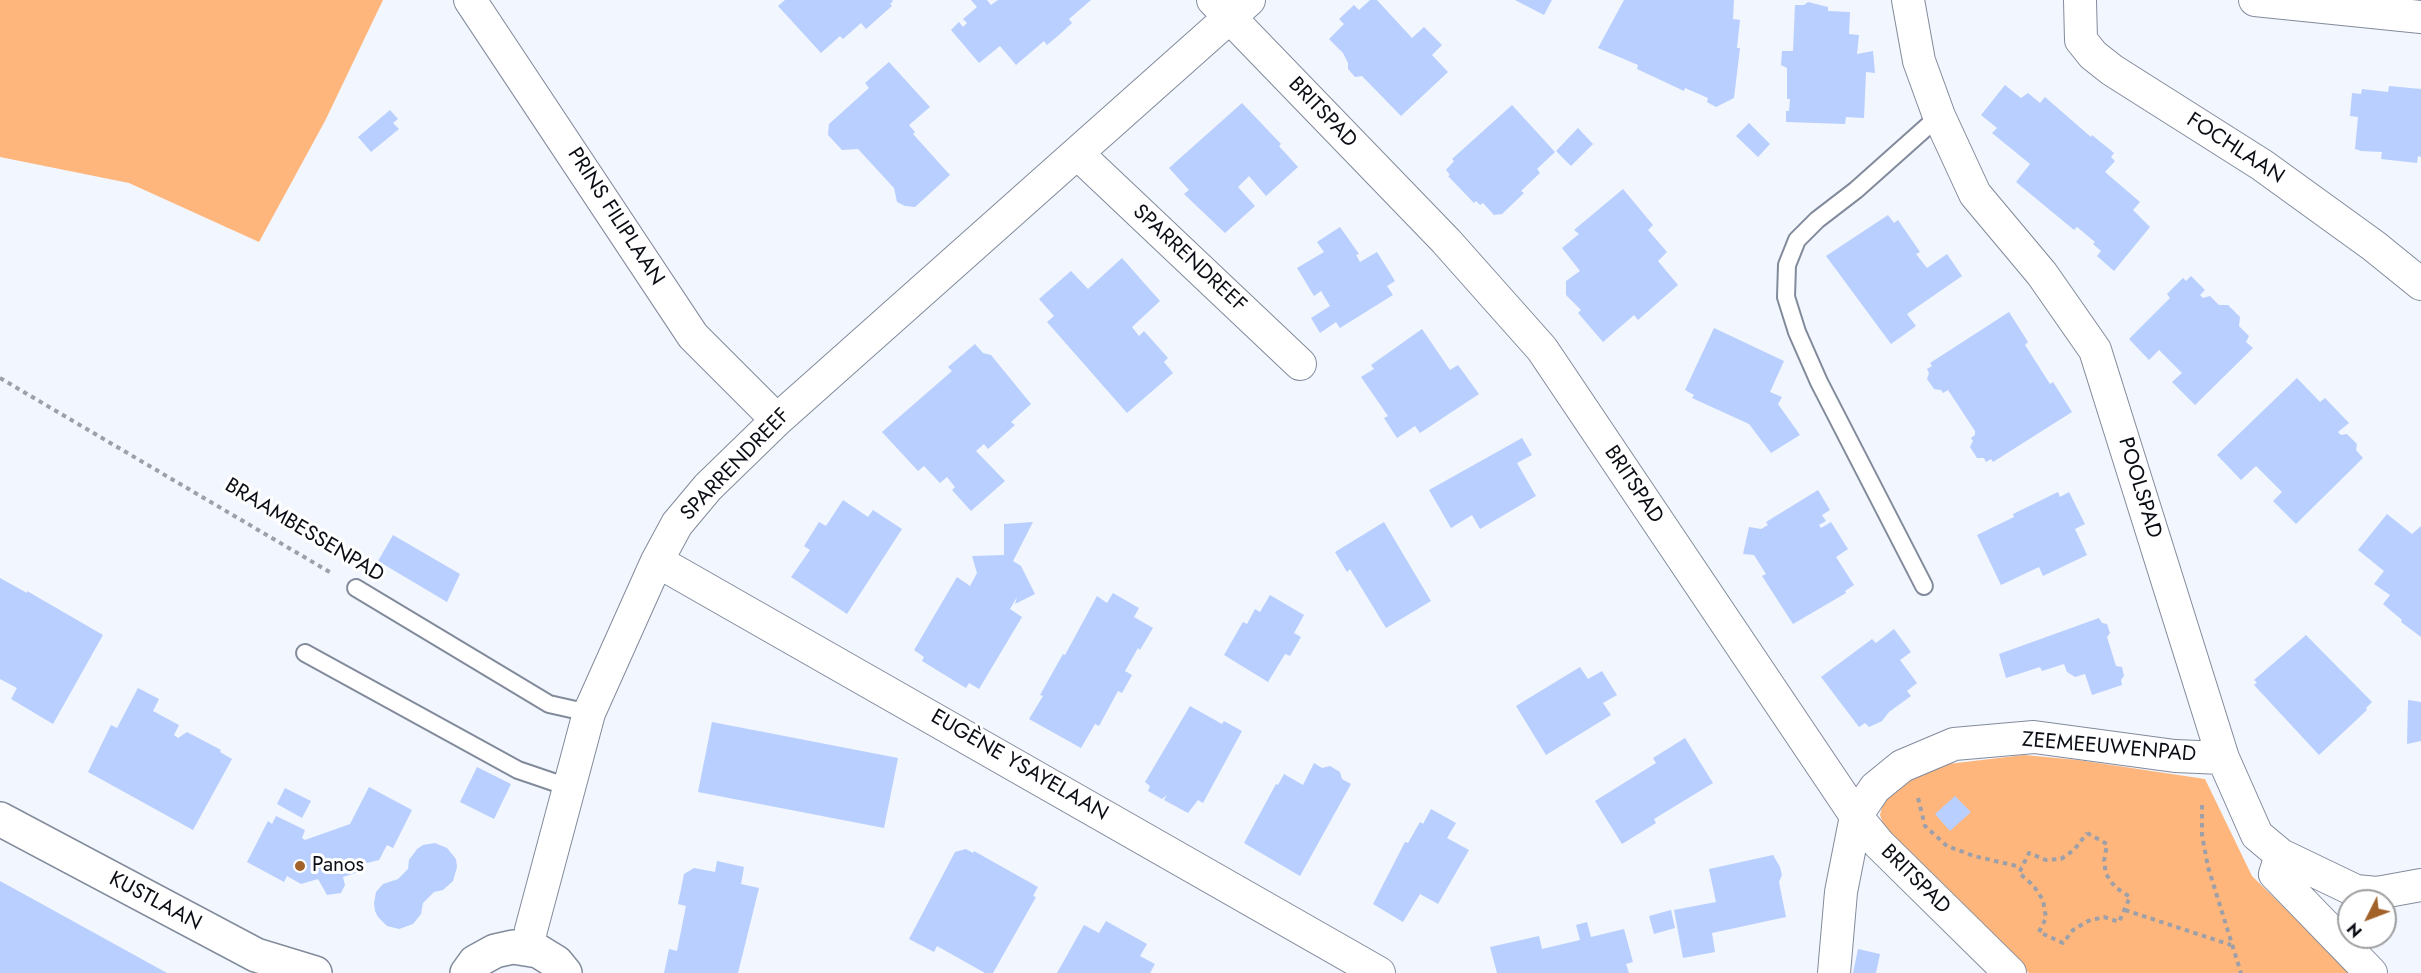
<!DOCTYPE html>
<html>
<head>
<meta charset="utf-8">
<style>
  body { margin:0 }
  #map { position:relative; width:2421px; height:973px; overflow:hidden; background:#f2f6fe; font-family:Jost,sans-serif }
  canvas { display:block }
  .north { position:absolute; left:2337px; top:889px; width:60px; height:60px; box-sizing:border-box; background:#fff; border:2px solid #9d9fa1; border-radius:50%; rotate:228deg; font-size:16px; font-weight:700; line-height:24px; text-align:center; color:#0b0e15 }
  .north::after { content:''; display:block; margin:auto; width:21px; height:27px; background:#a2622a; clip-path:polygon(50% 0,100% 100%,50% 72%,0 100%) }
</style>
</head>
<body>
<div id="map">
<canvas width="2421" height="973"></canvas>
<div class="north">N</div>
</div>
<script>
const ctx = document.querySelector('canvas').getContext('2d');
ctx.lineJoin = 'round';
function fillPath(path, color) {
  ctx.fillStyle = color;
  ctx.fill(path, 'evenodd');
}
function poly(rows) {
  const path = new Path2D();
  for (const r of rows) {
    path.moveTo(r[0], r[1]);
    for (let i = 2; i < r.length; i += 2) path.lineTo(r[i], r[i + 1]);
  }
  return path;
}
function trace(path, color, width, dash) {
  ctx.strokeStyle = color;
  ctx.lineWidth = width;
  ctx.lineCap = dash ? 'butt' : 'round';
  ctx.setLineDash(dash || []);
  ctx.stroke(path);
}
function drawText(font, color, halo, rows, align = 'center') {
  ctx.font = font + ' Jost,sans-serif';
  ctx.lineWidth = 6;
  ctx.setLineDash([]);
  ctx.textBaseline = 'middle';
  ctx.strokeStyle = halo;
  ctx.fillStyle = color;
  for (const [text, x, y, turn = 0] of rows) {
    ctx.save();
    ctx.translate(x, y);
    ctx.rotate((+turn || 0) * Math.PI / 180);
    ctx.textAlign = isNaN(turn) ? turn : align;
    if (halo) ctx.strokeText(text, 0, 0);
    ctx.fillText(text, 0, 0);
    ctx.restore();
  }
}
const green = poly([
  [0,0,383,0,325,121,259,242,129,183,0,157],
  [2024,755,2078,760,2205,779,2252,876,2351,973,2029,973,1949,899,1885,829,1880,815,1883,803,1908,779,1948,764]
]);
const building = poly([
  [785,0,892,0,893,1,890,4,892,6,866,29,861,23,843,39,840,36,821,53,778,6],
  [971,0,987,0,991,5,998,0,1091,0,1069,19,1072,23,1060,34,1047,45,1044,41,1016,65,1000,46,979,63,951,30,959,22,963,27,967,23,963,19,977,7],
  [1370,0,1377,0,1412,38,1424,27,1442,45,1432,55,1448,72,1401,116,1362,76,1355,77,1348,69,1348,63,1343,53,1329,39,1344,24,1339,19,1354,5,1359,10],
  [1515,0,1552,0,1544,15],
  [1624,0,1734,0,1733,19,1740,20,1737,48,1740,48,1734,98,1716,107,1707,102,1708,98,1685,88,1684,91,1637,69,1638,65,1598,48],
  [1808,2,1828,7,1828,11,1850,12,1849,34,1859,35,1857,54,1873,51,1875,73,1866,72,1864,118,1846,117,1845,124,1786,122,1786,111,1789,111,1790,99,1787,99,1787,68,1781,65,1782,51,1793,51,1795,5,1804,5],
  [889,62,930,107,909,125,915,132,913,134,950,175,915,207,905,206,897,202,894,188,858,149,842,150,828,135,829,124,869,88,865,83],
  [2005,85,2021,98,2028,93,2040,103,2045,97,2091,137,2092,135,2114,153,2111,157,2115,161,2105,172,2140,202,2133,210,2150,227,2114,271,2097,256,2101,251,2093,244,2095,242,2077,227,2074,230,2016,182,2030,164,1992,133,1997,128,1981,115],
  [2389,86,2421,89,2421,157,2418,156,2417,163,2381,159,2382,152,2361,151,2355,149,2358,117,2350,116,2352,93,2361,94,2362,89,2388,92],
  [1242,103,1281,144,1279,146,1298,167,1266,196,1249,176,1238,187,1255,206,1225,233,1184,194,1189,190,1169,168],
  [1512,105,1555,152,1537,169,1540,173,1521,191,1524,193,1502,214,1494,215,1483,203,1480,205,1476,201,1474,203,1448,176,1450,175,1446,170,1454,161,1452,159],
  [390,110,398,119,393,123,399,129,371,152,358,137],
  [1749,123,1770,144,1758,157,1736,136],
  [1578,128,1593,144,1571,166,1556,151],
  [1623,189,1653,225,1648,230,1667,252,1658,261,1678,285,1638,320,1634,315,1603,342,1578,313,1581,310,1566,295,1566,281,1580,271,1562,248,1579,234,1574,230],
  [1888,215,1894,223,1898,220,1920,252,1916,254,1927,268,1947,254,1962,276,1907,314,1916,326,1891,344,1826,256],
  [1340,227,1359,254,1356,255,1360,262,1377,252,1395,281,1387,286,1393,295,1340,328,1336,322,1320,333,1311,318,1330,306,1321,291,1314,296,1297,268,1324,252,1317,242],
  [1122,258,1160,301,1132,327,1139,336,1144,331,1168,358,1164,362,1173,373,1127,413,1047,322,1054,316,1039,299,1071,271,1088,289],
  [2191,276,2205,290,2200,295,2203,298,2210,296,2219,305,2228,305,2240,317,2239,326,2249,336,2246,342,2253,348,2195,405,2172,382,2182,373,2159,350,2149,360,2129,339,2170,298,2167,294,2183,278,2186,281],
  [2009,312,2028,342,2025,345,2050,384,2053,382,2072,412,1993,462,1991,459,1986,462,1984,458,1977,458,1970,447,1973,441,1971,438,1975,435,1975,431,1948,390,1943,393,1941,390,1934,389,1927,379,1929,373,1927,369,1932,366,1930,363],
  [1714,328,1784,361,1770,392,1782,397,1778,404,1800,435,1771,453,1749,424,1692,398,1694,395,1685,390],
  [1422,329,1450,370,1458,365,1479,394,1420,433,1415,426,1397,438,1384,418,1388,416,1361,377,1374,369,1371,365],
  [975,344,983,353,991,355,1031,404,1011,422,1015,425,988,449,984,444,976,451,1005,481,971,511,952,490,955,487,947,477,940,483,924,466,918,471,882,432,952,371,948,367],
  [2297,378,2320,402,2325,398,2349,423,2338,432,2341,435,2347,434,2357,444,2356,450,2363,458,2296,524,2273,501,2282,492,2256,466,2241,480,2217,455],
  [1522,438,1532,455,1517,463,1536,496,1480,529,1472,515,1451,528,1429,490],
  [1818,490,1830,510,1822,515,1826,521,1819,525,1821,528,1831,522,1848,549,1836,557,1854,585,1845,591,1846,593,1793,624,1762,576,1766,574,1754,555,1743,554,1749,527,1761,529,1768,525,1766,522],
  [2058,492,2060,497,2069,492,2085,524,2075,529,2087,555,2043,576,2039,567,2001,585,1977,535,2014,517,2013,514],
  [843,500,868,517,873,510,902,529,847,614,791,577,810,550,804,546,819,522,826,526],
  [2387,514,2412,534,2421,526,2421,637,2401,622,2402,620,2383,604,2390,595,2374,584,2384,571,2358,550],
  [1033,522,1013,561,1021,566,1035,594,1015,604,1017,597,1010,609,1022,617,979,689,969,683,966,688,922,661,924,657,914,650,957,577,970,586,977,573,972,556,1004,555,1004,524],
  [1384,522,1431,601,1386,628,1350,569,1347,572,1335,552],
  [393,535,460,574,447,602,378,561],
  [0,578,27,593,27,591,103,635,53,724,11,699,17,688,0,679],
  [1113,593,1139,608,1134,617,1153,628,1140,650,1138,648,1125,671,1132,675,1122,693,1118,691,1099,726,1095,724,1081,748,1029,719,1043,696,1040,695,1063,654,1065,655,1097,596,1107,603],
  [1270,595,1304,615,1294,633,1301,637,1290,656,1285,654,1268,682,1224,655,1243,622,1247,624,1255,609,1260,612],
  [2099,618,2102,623,2107,624,2110,633,2107,637,2116,666,2122,667,2124,676,2121,680,2122,685,2092,695,2085,674,2075,677,2067,672,2064,664,2042,671,2040,667,2006,678,1999,654],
  [1894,629,1911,652,1900,660,1917,683,1907,691,1911,696,1889,712,1882,721,1869,727,1865,723,1859,727,1821,677,1872,639,1876,643],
  [2306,635,2372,702,2366,708,2367,710,2319,755,2254,685,2257,682,2254,680],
  [1580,667,1588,679,1602,671,1617,695,1603,703,1611,715,1546,755,1516,706],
  [138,688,159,699,153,711,179,725,174,735,178,738,187,732,221,750,220,752,232,759,193,830,88,772,111,725,117,728],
  [2408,700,2421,702,2421,741,2407,744],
  [1190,706,1222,724,1224,721,1242,731,1203,803,1198,800,1188,813,1164,800,1167,795,1162,799,1148,791,1150,786,1145,782],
  [712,722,898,758,884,828,698,792],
  [1685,738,1713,783,1654,819,1656,823,1622,844,1595,801,1656,763,1653,758],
  [1314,763,1322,768,1330,766,1340,772,1342,779,1351,784,1300,876,1244,843,1276,784,1278,785,1284,774,1303,785],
  [477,767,511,784,494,819,460,802],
  [369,787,412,810,393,848,387,845,379,860,363,864,365,870,343,877,345,885,341,893,327,895,318,879,301,884,287,876,284,882,247,862,268,821,272,824,276,816,305,830,302,838,305,840,350,824],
  [285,788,311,801,302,818,277,804],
  [1955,796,1971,812,1950,831,1935,814],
  [1431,809,1456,823,1447,838,1469,850,1438,904,1420,894,1403,922,1373,904,1405,842,1408,843,1420,822,1423,824],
  [435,843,447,848,456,859,457,867,453,881,443,890,434,892,423,903,421,914,413,924,399,929,387,926,378,917,375,911,374,903,376,892,383,884,398,879,408,869,409,860,417,849,423,845],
  [966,849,973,853,974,851,1038,887,1033,896,1036,897,993,973,985,973,937,946,934,952,909,939,955,852],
  [1773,855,1780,867,1782,875,1779,882,1786,917,1712,933,1715,952,1683,958,1674,910,1716,902,1709,869],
  [717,861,744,867,741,884,759,888,738,973,664,973,669,949,677,951,686,906,678,904,684,874,694,868,715,872],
  [0,881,31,898,167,973,0,973],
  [1671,910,1675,928,1654,934,1649,916],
  [1106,921,1147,944,1140,956,1155,964,1150,973,1057,973,1084,925,1099,933],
  [1587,922,1591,937,1624,929,1633,962,1626,964,1629,973,1497,973,1490,947,1539,936,1542,949,1580,940,1576,925],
  [1858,949,1880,954,1876,973,1853,973]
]);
const path = poly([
  [0,378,333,574],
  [1918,798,1925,826,1947,846,1974,856,2021,867],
  [2202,805,2202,835,2208,867,2241,973],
  [2087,833,2107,844,2104,861,2106,874,2115,887,2130,897,2119,922,2104,917,2088,921,2073,930,2063,943,2039,932,2046,918,2043,900,2033,885,2019,873,2029,853,2046,860,2061,859,2074,850,2087,833],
  [2125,910,2231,945]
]);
const service = poly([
  [1924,586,1819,382,1797,332,1786,297,1787,265,1797,240,1817,220,1856,190,1939,116],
  [356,588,549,704,589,713],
  [305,653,518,770,568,787]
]);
const minor = poly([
  [470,0,693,336,777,420],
  [1213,0,1446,241,1542,349,1856,816,1879,844,2010,973],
  [1908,0,1919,61,1939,116,1975,194,2042,274,2095,350,2223,758,2257,835,2281,855,2356,891,2377,893,2421,885],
  [2080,0,2081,40,2093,55,2112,70,2262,165,2374,246,2421,284],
  [2255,0,2421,17],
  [1078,154,1300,364],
  [657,561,1379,973],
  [2281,855,2275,874,2371,973],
  [528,948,531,930,589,713,657,561,677,524,708,487,777,420,1249,0],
  [1834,973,1841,892,1856,816,1875,788,1902,766,1954,744,2034,737,2175,756,2223,758]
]);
const tertiary = poly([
  [0,819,256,955,315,973],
  [467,973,475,962,495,951,513,947,538,951,556,962,565,973]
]);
const markers = [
  [300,866,6,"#a2622a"]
];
const streetNames = [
  ["BRITSPAD",1322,113,46],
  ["FOCHLAAN",2235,149,33],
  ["PRINS FILIPLAAN",615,217,57],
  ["SPARRENDREEF",1189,259,43],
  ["SPARRENDREEF",736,465,-46],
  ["BRITSPAD",1633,485,56],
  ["POOLSPAD",2139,488,73],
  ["BRAAMBESSENPAD",304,531,31],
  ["ZEEMEEUWENPAD",2109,748,5],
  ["EUGÈNE YSAYELAAN",1019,766,30],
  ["BRITSPAD",1915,880,45],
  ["KUSTLAAN",155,902,28]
];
const poiNames = [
  ["Panos",312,866]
];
fillPath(green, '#feb67c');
fillPath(building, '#b9cfff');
trace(service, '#828b9c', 20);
trace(minor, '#828b9c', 34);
trace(tertiary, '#828b9c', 36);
trace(path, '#9da0a8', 4, [4.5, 4.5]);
trace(service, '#fff', 16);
trace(minor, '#fff', 32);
trace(tertiary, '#fff', 33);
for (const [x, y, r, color] of markers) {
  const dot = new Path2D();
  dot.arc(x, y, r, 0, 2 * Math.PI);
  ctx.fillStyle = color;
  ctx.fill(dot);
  trace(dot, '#fff', 2);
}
drawText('21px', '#0b0e15', '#fff', streetNames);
drawText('21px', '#0b0e15', '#fff', poiNames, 'left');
</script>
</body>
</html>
